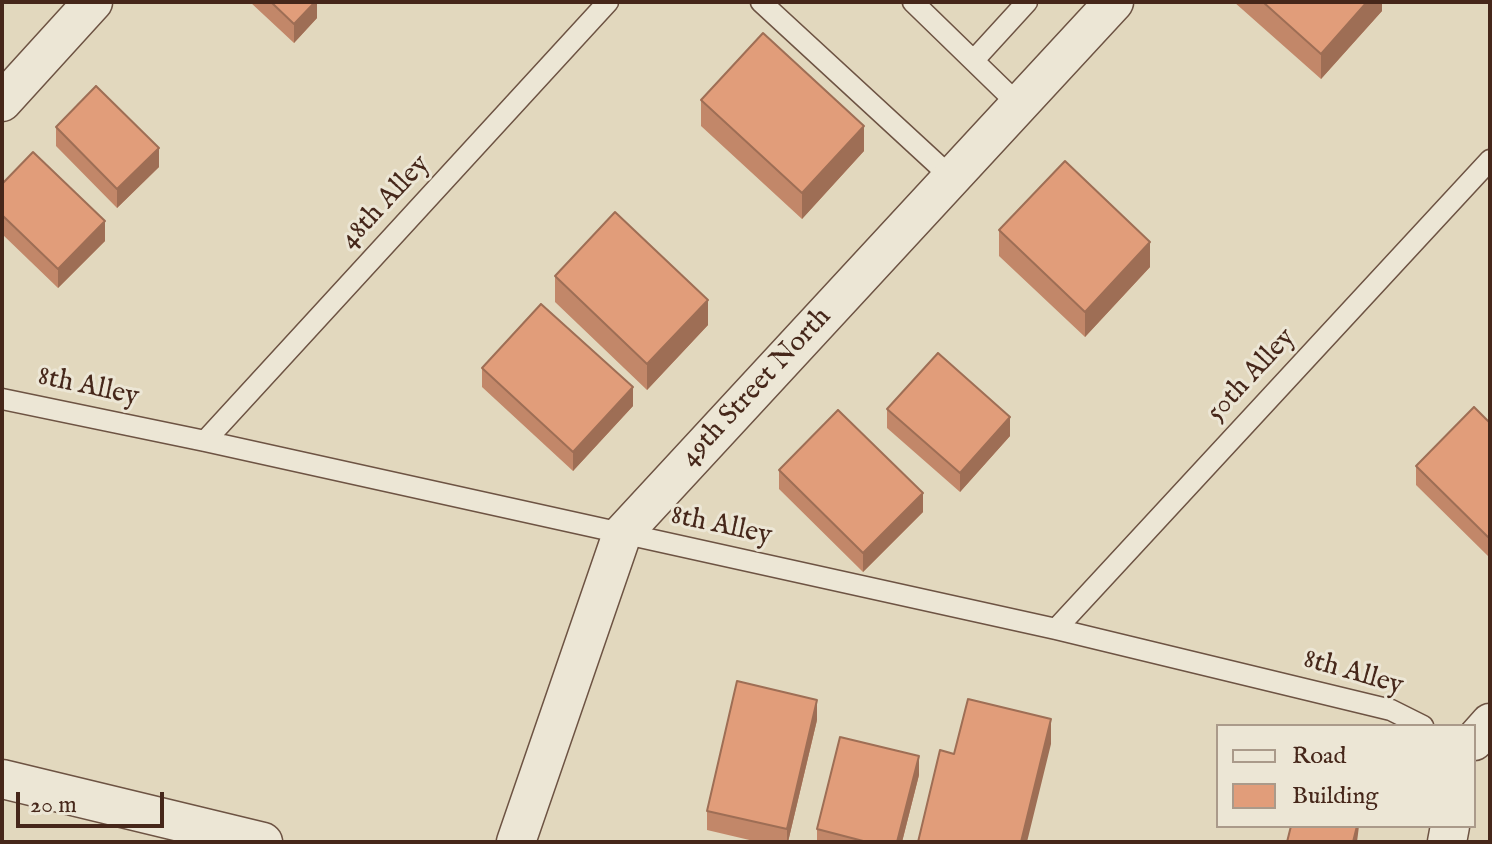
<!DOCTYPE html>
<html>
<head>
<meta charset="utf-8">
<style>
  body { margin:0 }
  #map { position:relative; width:1492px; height:844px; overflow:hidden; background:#e2d8be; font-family:"IM FELL English",serif }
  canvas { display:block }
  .frame { position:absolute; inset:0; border:4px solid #46271a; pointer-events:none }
  .legend { position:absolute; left:1216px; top:724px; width:260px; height:104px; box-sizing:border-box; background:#ece6d5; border:2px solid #aa9a8a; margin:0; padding:10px 14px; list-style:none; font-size:24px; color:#46271a }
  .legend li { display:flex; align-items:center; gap:16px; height:40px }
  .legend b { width:40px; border:2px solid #aa9a8a }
  .scale { position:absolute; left:16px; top:792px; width:148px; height:36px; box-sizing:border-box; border:4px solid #46271a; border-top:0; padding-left:10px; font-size:24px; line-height:28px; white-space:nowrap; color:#46271a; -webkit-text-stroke:6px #ece6d5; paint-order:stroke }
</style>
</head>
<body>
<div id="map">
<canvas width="1492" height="844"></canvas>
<div class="frame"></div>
<ul class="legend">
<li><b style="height:10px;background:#ece6d5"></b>Road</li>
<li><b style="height:22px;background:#e19d7a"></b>Building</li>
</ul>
<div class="scale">20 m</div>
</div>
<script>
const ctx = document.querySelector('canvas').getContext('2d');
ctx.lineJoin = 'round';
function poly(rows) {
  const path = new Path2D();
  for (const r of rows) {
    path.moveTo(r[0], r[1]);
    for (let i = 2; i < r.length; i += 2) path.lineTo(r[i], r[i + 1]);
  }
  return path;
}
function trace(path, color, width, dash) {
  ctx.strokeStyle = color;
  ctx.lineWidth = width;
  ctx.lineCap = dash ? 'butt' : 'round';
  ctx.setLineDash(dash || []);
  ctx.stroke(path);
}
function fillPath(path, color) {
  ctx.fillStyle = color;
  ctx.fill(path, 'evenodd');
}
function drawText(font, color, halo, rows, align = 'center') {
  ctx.font = font + ' "IM FELL English",serif';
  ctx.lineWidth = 6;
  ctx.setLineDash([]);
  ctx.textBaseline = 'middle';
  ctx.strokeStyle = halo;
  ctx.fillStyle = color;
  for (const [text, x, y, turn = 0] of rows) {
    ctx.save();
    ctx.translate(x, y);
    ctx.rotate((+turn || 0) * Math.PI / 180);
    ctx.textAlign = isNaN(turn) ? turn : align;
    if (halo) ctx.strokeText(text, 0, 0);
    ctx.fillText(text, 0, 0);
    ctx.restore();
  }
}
const lane = poly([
  [761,2,952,178],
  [913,2,1019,105],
  [974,60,1027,2],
  [2,399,205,441,1056,629,1391,710,1423,726],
  [205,441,608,2],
  [1056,629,1490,160]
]);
const street = poly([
  [2,102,93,2],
  [1474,741,1490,723],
  [2,779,263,842],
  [516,842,622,534,1114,2],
  [1447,842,1450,826]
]);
const wall = poly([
  [250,2,317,2,317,18,294,43],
  [1234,2,1382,2,1382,11,1321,79],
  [701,100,864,151,802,219,701,126],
  [56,127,159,167,117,208,56,146],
  [2,184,105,241,58,288,2,234],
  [999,230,1150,267,1085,337,999,256],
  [555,276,708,325,647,390,555,302],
  [482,368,633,406,573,471,482,387],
  [887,409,1010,436,960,492,887,428],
  [1490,423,1490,558,1416,485,1416,466],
  [779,470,923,512,863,572,779,489],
  [817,720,788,842,758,842,707,830,707,811],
  [919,775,902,842,817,842,817,829]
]);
const shadedWall = poly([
  [315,2,317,2,317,18,294,43,294,24],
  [1367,2,1382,2,1382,11,1321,79,1321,54],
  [864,126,864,151,802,219,802,193],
  [159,148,159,167,117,208,117,189],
  [105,221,105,241,58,288,58,269],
  [1150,242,1150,267,1085,337,1085,312],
  [708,300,708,325,647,390,647,364],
  [633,387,633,406,573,471,573,452],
  [1010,417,1010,436,960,492,960,473],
  [923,493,923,512,863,572,863,553],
  [817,700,817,720,788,842,787,842,787,829],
  [1051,719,1051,744,1027,842,1021,842],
  [919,756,919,775,902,842,897,842],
  [1357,826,1359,826,1357,842,1353,842]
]);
const building = poly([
  [271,2,315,2,294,24,271,2],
  [1263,2,1367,2,1321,54,1263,2],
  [763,33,864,126,802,193,701,100,763,33],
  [96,86,159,148,117,189,56,127,96,86],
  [33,152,105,221,58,269,2,215,2,184,33,152],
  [1065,161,1150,242,1085,312,999,230,1065,161],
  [615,212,708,300,647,364,555,276,615,212],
  [541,304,633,387,573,452,482,368,541,304],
  [938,353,1010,417,960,473,887,409,938,353],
  [1474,407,1490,423,1490,539,1416,466,1474,407],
  [838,410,923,493,863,553,779,470,838,410],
  [737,681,817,700,787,829,707,811,737,681],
  [968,699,1051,719,1021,842,918,842,940,750,954,754,968,699],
  [840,737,919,756,897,842,867,842,817,829,840,737],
  [1291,826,1357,826,1353,842,1287,842,1291,826]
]);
const streetNames = [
  ["48th Alley",386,203,-47],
  ["50th Alley",1252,376,-47],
  ["8th Alley",88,388,12],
  ["49th Street North",757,388,-47],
  ["8th Alley",721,527,12],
  ["8th Alley",1353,674,16]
];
trace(lane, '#6d5343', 23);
trace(street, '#6d5343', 41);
trace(lane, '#ece6d5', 20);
trace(street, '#ece6d5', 38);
fillPath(wall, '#c28769');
fillPath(shadedWall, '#9e6e55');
fillPath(building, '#e19d7a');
trace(building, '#9e6e55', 2);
drawText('28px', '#46271a', '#ece6d5', streetNames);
</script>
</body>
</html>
